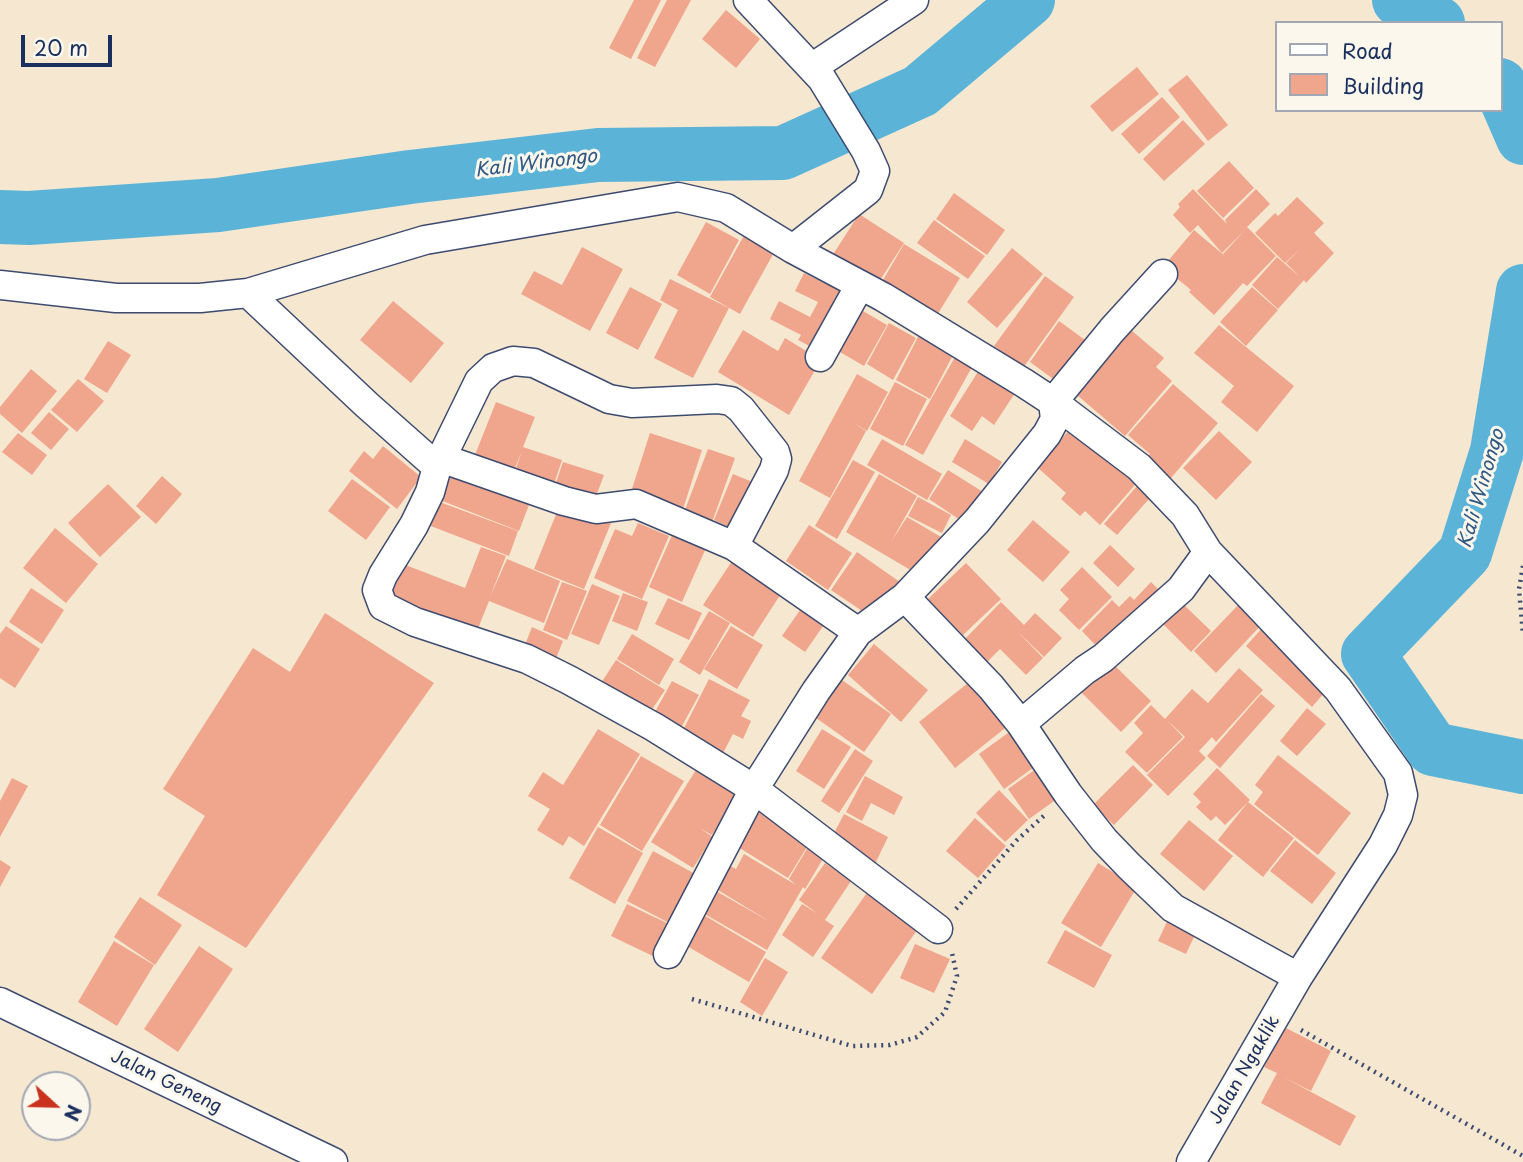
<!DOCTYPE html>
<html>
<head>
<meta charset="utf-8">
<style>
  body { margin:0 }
  #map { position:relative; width:1523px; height:1162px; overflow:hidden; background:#f5e7d0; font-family:"Playpen Sans",sans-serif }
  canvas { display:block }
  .legend { position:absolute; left:1275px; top:21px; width:228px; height:91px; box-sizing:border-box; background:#fbf7ec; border:2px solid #a1a7b3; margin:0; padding:9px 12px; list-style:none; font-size:21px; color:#1b2f5e }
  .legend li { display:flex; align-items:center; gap:14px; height:35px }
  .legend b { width:35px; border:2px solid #a1a7b3 }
  .north { position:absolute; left:21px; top:1071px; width:70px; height:70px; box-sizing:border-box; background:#fbf7ec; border:2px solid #a1a7b3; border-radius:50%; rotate:112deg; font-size:19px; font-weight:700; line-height:28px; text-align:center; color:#1b2f5e }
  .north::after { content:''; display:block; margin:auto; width:24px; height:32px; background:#c8321e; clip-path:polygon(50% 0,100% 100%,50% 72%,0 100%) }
  .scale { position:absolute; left:21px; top:35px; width:91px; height:32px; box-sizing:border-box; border:4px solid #1b2f5e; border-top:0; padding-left:9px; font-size:21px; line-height:24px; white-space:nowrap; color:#1b2f5e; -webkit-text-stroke:5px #fbf7ec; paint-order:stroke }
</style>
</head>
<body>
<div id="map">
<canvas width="1523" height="1162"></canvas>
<ul class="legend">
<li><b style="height:9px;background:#fff"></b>Road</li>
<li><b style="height:19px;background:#f0a58d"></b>Building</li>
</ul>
<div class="north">N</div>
<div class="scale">20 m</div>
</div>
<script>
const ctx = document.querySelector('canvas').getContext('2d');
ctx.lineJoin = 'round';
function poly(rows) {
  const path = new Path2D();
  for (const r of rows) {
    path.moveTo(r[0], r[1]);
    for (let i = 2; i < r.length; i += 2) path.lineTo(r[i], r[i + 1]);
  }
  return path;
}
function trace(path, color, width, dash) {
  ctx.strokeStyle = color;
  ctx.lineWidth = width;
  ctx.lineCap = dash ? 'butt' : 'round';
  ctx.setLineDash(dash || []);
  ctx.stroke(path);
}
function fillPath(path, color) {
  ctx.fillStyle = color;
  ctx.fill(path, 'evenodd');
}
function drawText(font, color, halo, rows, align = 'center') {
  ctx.font = font + ' "Playpen Sans",sans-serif';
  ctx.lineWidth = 6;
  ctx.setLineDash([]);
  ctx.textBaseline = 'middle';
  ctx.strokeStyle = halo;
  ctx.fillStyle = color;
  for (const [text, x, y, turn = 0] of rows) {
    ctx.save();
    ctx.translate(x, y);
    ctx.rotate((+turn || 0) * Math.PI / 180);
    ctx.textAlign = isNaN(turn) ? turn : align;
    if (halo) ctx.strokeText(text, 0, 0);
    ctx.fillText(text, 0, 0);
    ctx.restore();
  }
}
const river = poly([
  [1399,0,1438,23],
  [1500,85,1523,138],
  [0,217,29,218,218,205,410,177,598,155,783,153,920,91,1028,0],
  [1523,291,1497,451,1465,553,1368,654,1433,749,1523,767]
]);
const building = poly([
  [634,0,661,0,631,59,609,48],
  [667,0,691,0,655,67,637,58],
  [726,10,760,39,736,68,702,39],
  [1137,67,1159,94,1112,132,1090,106],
  [1187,75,1228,125,1208,141,1168,90],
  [1162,97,1180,117,1139,154,1121,134],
  [1183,120,1205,144,1164,181,1143,159],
  [1229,161,1254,188,1223,218,1197,191],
  [1193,189,1227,224,1225,220,1256,189,1270,204,1247,227,1276,256,1247,286,1243,283,1214,315,1189,292,1191,290,1163,267,1194,230,1225,256,1223,254,1245,230,1222,253,1198,225,1190,233,1173,215,1180,207,1178,204],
  [954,193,1005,230,987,255,936,219],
  [1297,197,1324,223,1314,233,1334,253,1306,283,1304,280,1278,309,1252,285,1277,257,1300,277,1286,263,1301,248,1285,263,1255,233,1275,213,1278,216],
  [859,214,904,243,877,285,832,256],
  [934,220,985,256,968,279,917,243],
  [706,222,739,240,710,294,677,275],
  [747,230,777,247,740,314,710,297],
  [904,244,960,278,934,320,879,287],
  [582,247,623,269,590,331,521,294,534,271,562,285],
  [1012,248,1043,274,997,328,967,302],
  [804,273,824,283,826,279,849,291,819,351,798,340,801,335,770,319,779,301,810,317,818,302,795,291],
  [1045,276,1074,297,1023,368,994,346],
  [670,279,729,308,693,378,654,358,678,310,660,300],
  [630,287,662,304,638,350,606,333],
  [1252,287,1278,310,1246,346,1220,322],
  [393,301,444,343,411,383,360,340],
  [856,307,887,325,864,366,833,348],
  [1059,321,1092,345,1063,386,1030,362],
  [889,323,916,338,893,380,867,364],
  [1219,325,1294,386,1257,432,1221,402,1234,386,1194,353],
  [743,330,778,351,785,338,821,360,789,415,718,372],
  [1131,330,1164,358,1156,367,1172,381,1125,436,1070,389,1111,342,1117,347],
  [919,335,954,353,930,399,896,380],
  [108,341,131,355,107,393,84,379],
  [955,357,972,367,923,455,905,445],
  [981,367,1017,390,994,425,982,416,972,431,950,416],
  [31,369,57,391,22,433,0,414,0,407],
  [857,374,888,392,867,431,852,422,866,431,830,498,799,481],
  [78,379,104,401,77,432,51,410],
  [895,382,927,399,903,446,870,429],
  [1173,384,1218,423,1165,485,1141,465,1150,454,1128,435],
  [496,402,535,417,523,447,562,460,551,493,512,480,522,451,510,480,471,465],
  [49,412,69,429,51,450,31,433],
  [1076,422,1141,478,1100,525,1085,511,1080,516,1061,499,1066,493,1037,467],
  [1219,431,1252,462,1216,500,1183,468],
  [18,433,47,455,32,475,2,452],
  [650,433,702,450,682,512,630,495],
  [882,439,942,474,927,500,867,465],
  [965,439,1002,462,989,484,952,462],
  [383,446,421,477,397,509,349,471,364,451,373,459],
  [708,449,735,458,711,525,683,515],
  [853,460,875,472,837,539,815,526],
  [563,462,604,475,592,507,552,494],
  [452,466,532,497,519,531,440,500],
  [948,470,983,492,963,522,929,499],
  [733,474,755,483,735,530,714,520],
  [879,474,917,496,891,542,907,517,941,537,919,575,846,532],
  [162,476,182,494,156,524,136,506],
  [352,479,390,507,366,540,328,511],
  [1143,479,1156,491,1117,535,1104,524],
  [108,484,141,517,100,557,68,523],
  [918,497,951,515,942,533,908,516],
  [437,501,518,531,509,556,428,525],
  [561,502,611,523,584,589,534,569],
  [1033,520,1070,552,1043,582,1007,550],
  [638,523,669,536,642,599,594,578,615,529,632,536],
  [809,525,852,553,828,590,786,561],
  [55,528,98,564,66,603,23,568],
  [673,533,706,548,682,602,649,587],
  [1110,545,1135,569,1118,587,1093,563],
  [481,547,506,556,490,597,507,559,560,581,544,623,489,601,477,631,390,597,403,564,465,588],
  [857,552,900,582,874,619,831,590],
  [734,558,784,589,753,637,703,605],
  [966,563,1001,599,963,635,928,599],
  [1082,567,1112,597,1079,630,1059,610,1069,599,1060,590],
  [562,582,587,591,567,640,543,630],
  [1151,582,1164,595,1105,655,1082,631,1112,600,1119,607,1130,596,1134,600],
  [592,584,620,596,599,645,571,634],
  [31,588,64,610,42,644,9,622],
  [623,593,648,602,637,631,612,621],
  [668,598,702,613,689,640,655,624],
  [1242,601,1264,622,1216,673,1194,651],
  [1001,602,1024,625,1035,613,1062,638,1044,657,1017,631,1043,658,1026,675,1000,649,985,664,962,642],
  [805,603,828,619,805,652,782,636],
  [1182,603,1211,631,1191,652,1163,624],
  [709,611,730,623,700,675,679,662],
  [325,613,434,683,246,948,157,895,205,816,163,789,253,648,290,672],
  [1265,625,1331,685,1312,707,1246,646],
  [6,626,40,649,15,688,0,678,0,634],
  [731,626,763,645,737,689,704,669],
  [532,627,563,641,554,663,523,650],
  [632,634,674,659,659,685,617,659],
  [874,644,928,690,901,722,848,675],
  [1108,659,1151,701,1121,732,1078,689],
  [616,660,665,690,649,714,601,683],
  [1239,668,1263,690,1216,742,1212,737,1199,751,1206,758,1168,796,1147,775,1185,737,1167,720,1183,737,1147,773,1125,752,1143,733,1134,723,1151,705,1165,719,1192,689,1208,703],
  [839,678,891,714,864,752,812,715],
  [709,679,750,700,741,716,751,721,743,739,733,734,721,757,680,736],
  [973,679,1009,725,955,768,919,722],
  [672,681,699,695,677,735,650,721],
  [1261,694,1275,706,1220,768,1207,756],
  [1307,708,1326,724,1297,756,1280,741],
  [598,729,640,754,584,846,569,836,563,846,537,830,550,809,528,796,543,772,563,785],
  [822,729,851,747,824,789,796,771],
  [1012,730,1037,765,1004,789,979,754],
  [855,749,873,761,839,813,821,801],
  [1278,755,1351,813,1318,855,1254,804,1263,792,1255,785],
  [641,756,684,781,642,851,600,825],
  [699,765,740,790,712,835,699,828,713,837,693,868,651,842],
  [1133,765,1153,785,1114,825,1093,805],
  [1040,766,1061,796,1029,819,1008,789],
  [1217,768,1250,800,1225,825,1216,816,1211,821,1196,807,1201,802,1193,794],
  [865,776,903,797,894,815,871,803,862,821,846,812],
  [12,778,28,786,0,837,0,801],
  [999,790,1028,820,1005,842,976,813],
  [1248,802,1294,838,1263,877,1218,840],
  [759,812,810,842,788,878,738,847],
  [844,814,888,837,874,866,829,843],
  [975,818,1006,846,978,878,946,851],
  [1189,820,1233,856,1204,891,1160,854],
  [598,827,643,853,615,904,569,878],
  [1295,840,1336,873,1312,904,1270,871],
  [811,842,827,852,805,889,803,887,767,950,703,913,716,891,772,923,713,887,727,864,736,869,744,854,796,885,789,879],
  [653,851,699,876,673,925,627,901],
  [0,860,11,867,0,887],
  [825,863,851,881,825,920,834,926,813,957,782,935,802,904,818,914,799,900],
  [1098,863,1137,887,1101,947,1061,923],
  [871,887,922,923,872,994,821,958],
  [140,897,182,925,155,965,114,937],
  [627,904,671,925,655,957,611,936],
  [697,911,766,952,749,982,680,942],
  [1172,911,1200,924,1186,954,1158,941],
  [1065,930,1112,955,1094,988,1047,963],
  [114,941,154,965,117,1026,78,1002],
  [915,944,950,959,934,993,900,978],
  [199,946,233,969,178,1052,144,1029],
  [765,958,788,972,762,1016,740,1002],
  [1284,1027,1331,1051,1311,1091,1283,1077,1356,1116,1340,1146,1261,1103,1277,1073,1264,1067]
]);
const path = poly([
  [1523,566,1519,589,1523,634],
  [956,909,1017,840,1047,813],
  [692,999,852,1046,890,1045,917,1037,945,1012,957,976,952,953],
  [1301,1030,1523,1156]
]);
const minor = poly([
  [813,67,914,0],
  [1163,274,1112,330,1053,402,1139,467,1185,515,1208,552,1338,689,1398,773,1403,795,1398,815,1383,845,1298,977,1191,1162],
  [0,285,116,298,200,298,248,293,425,240,678,197,726,208,793,249,868,190,875,171,866,151,822,79,748,0],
  [248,293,367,405,437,467,430,492,414,525,383,575,377,590,383,606,415,622,527,659,569,680,654,727,754,789,816,691,858,632,905,597,977,521,1047,434,1055,419,1053,402,1024,383,883,297,793,249],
  [820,357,860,285],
  [441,458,564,501,596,509,636,504,734,546,858,632],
  [437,467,479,381,493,368,513,361,534,363,609,399,632,403,717,399,731,401,741,409,775,452,777,459,774,470,734,546],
  [905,597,991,687,1021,724,1068,794,1104,840,1129,866,1173,908,1298,977],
  [1021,724,1085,670,1103,658,1181,589,1208,552],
  [668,954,754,789,938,929],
  [0,1002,333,1162]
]);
const streetNames = [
  ["Jalan Ngaklik",1245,1070,-60],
  ["Jalan Geneng",166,1082,26]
];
const waterNames = [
  ["Kali Winongo",536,164,-7],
  ["Kali Winongo",1482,489,-74]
];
trace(river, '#5bb4d8', 54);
fillPath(building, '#f0a58d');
trace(minor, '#3c4b6f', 31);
trace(path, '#3c4b6f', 4.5, [2, 5]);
trace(minor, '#fff', 28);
drawText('18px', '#1b2f5e', '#fbf7ec', streetNames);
drawText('italic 19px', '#2e5783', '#fbf7ec', waterNames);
</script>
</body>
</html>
